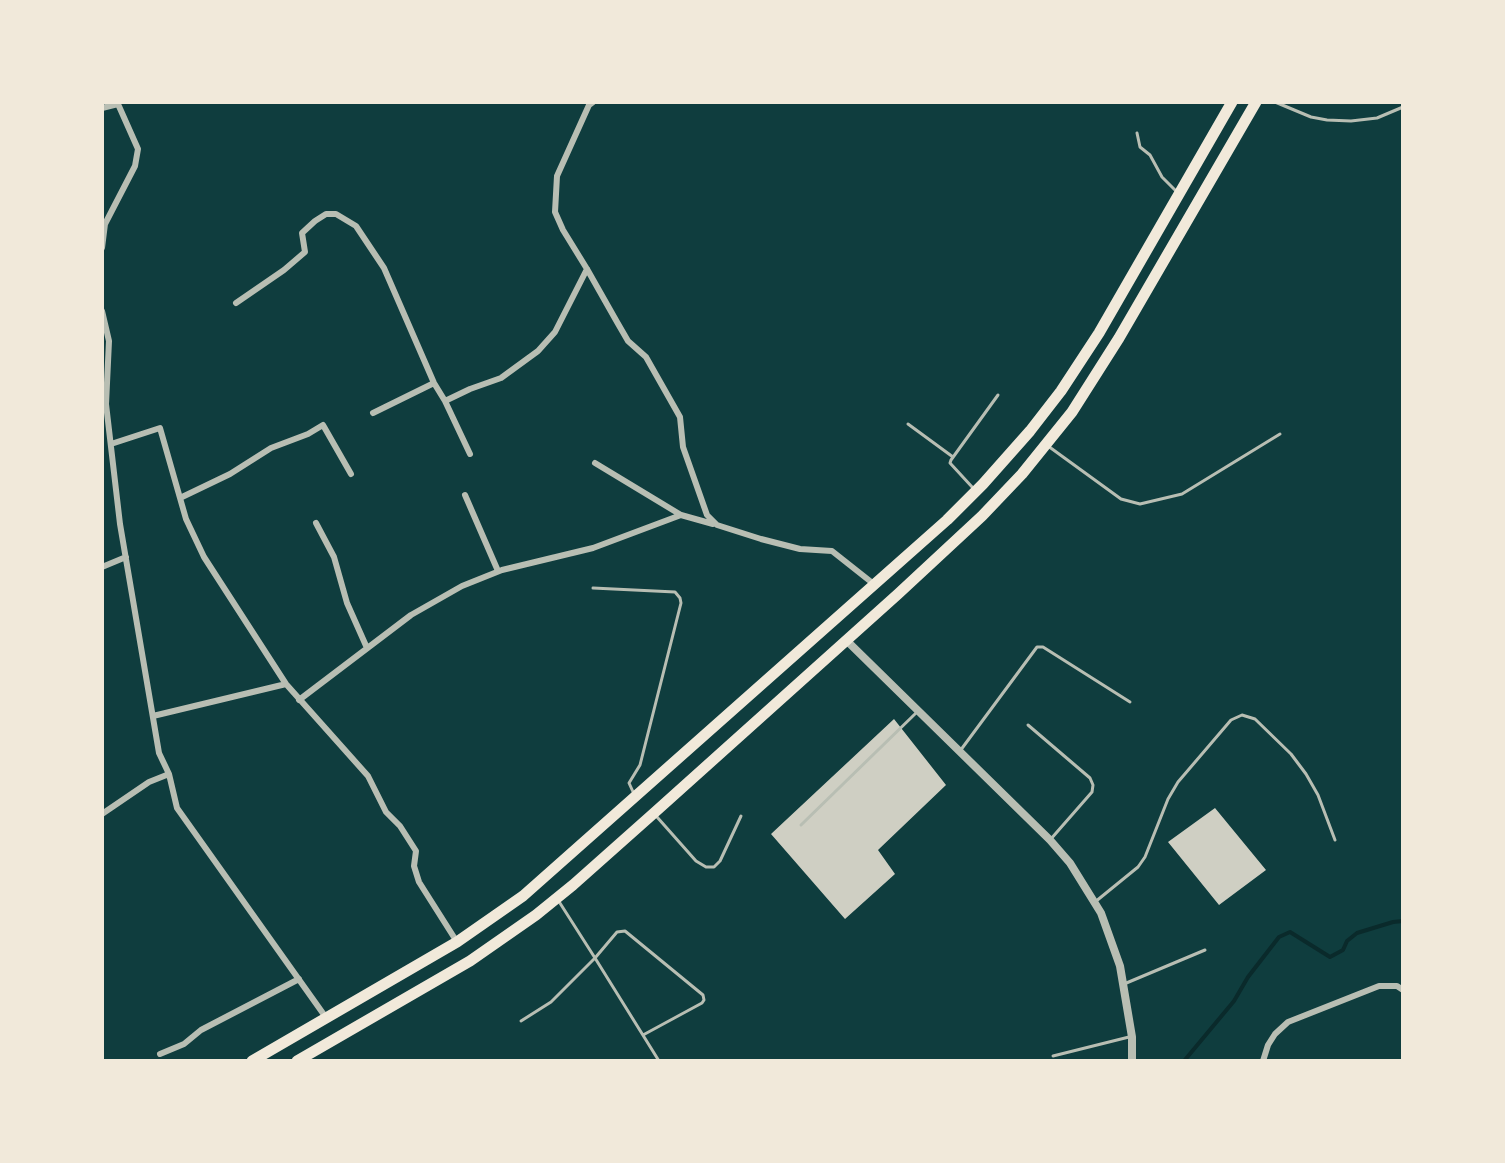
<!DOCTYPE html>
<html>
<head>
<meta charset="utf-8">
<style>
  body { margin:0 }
  #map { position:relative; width:1505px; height:1163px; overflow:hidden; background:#0f3d3e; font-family:Merriweather,serif }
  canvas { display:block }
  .frame { position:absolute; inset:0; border:104px solid #f1e9da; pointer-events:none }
</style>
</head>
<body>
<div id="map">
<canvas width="1505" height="1163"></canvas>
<div class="frame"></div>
</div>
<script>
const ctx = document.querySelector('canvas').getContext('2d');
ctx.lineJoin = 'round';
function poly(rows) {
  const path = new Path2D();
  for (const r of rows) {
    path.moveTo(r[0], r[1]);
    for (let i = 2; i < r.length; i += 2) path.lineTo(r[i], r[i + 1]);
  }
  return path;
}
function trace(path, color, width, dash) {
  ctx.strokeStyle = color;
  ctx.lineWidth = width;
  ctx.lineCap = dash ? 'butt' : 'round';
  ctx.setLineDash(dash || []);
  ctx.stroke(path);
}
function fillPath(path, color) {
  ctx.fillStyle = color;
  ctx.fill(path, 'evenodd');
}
const stream = poly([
  [1184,1061,1234,1001,1248,977,1279,937,1290,932,1330,957,1343,950,1347,941,1357,933,1393,922,1403,921]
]);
const building = poly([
  [894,719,946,785,878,850,895,874,845,919,771,834],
  [1215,808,1266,870,1219,905,1168,842]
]);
const service = poly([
  [1275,102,1311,117,1327,120,1351,121,1377,118,1403,107],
  [1137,133,1140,147,1150,155,1162,177,1176,191],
  [908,424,953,457],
  [1048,446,1121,499,1140,504,1182,494,1280,434],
  [973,488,950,463,951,460,998,395],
  [593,588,675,592,680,598,681,603,640,765,629,783,634,794],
  [1028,725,1090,778,1093,785,1092,792,1050,840],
  [960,751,1037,647,1043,647,1130,702],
  [657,817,696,861,706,867,714,867,720,861,741,816],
  [801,825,916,713],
  [558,900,595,958,617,932,625,931,703,995,704,1000,702,1003,643,1035],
  [1095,902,1138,867,1145,857,1168,799,1178,782,1231,720,1242,715,1255,719,1291,754,1306,774,1318,795,1335,840],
  [1124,984,1205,950],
  [521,1021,551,1002,595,958,659,1061],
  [1053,1056,1129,1037]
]);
const minor = poly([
  [593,102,589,105,557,176,555,212,563,230,587,269,617,322,628,341,646,357,680,417,683,447,707,515,717,525,761,539,800,549,832,551,875,585],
  [102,108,118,104],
  [102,248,105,224,135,166,138,149,118,104,119,102],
  [236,303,284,270,305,252,302,233,315,221,326,214,336,214,356,226,384,268,434,383,445,401,470,454],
  [102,311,109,341,106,404,120,524,159,753,169,774,177,808,327,1019],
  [445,401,470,389,501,378,538,351,555,332,587,269],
  [373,413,434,383],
  [111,444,160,428,186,519,204,557,286,684,368,776,386,812,400,826,416,851,414,866,419,882,457,942],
  [595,463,681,515,713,524],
  [465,495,498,571],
  [180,498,230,474,271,448,308,434,323,425,351,474],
  [316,523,334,557,347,603,367,648],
  [102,567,126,557],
  [299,700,411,615,462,586,502,570,593,548,681,515],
  [153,716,286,684],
  [102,814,149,782,169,774],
  [160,1054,184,1044,201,1030,299,979],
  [1263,1061,1268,1045,1275,1034,1288,1022,1379,986,1397,986,1403,990]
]);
const tertiary = poly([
  [846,640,1050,840,1070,863,1101,913,1120,966,1132,1037,1132,1061]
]);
const trunk = poly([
  [252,1061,457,942,523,896,947,520,983,484,1030,431,1061,391,1099,333,1232,102],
  [297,1061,470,961,536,915,573,885,654,813,898,594,982,516,1022,474,1072,412,1119,338,1256,102]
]);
trace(stream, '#0a2a2b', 4);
fillPath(building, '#cfcfc3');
trace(service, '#b8beb3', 3);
trace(minor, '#b8beb3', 6);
trace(tertiary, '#b8beb3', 8);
trace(trunk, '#f1e9da', 11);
</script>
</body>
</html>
